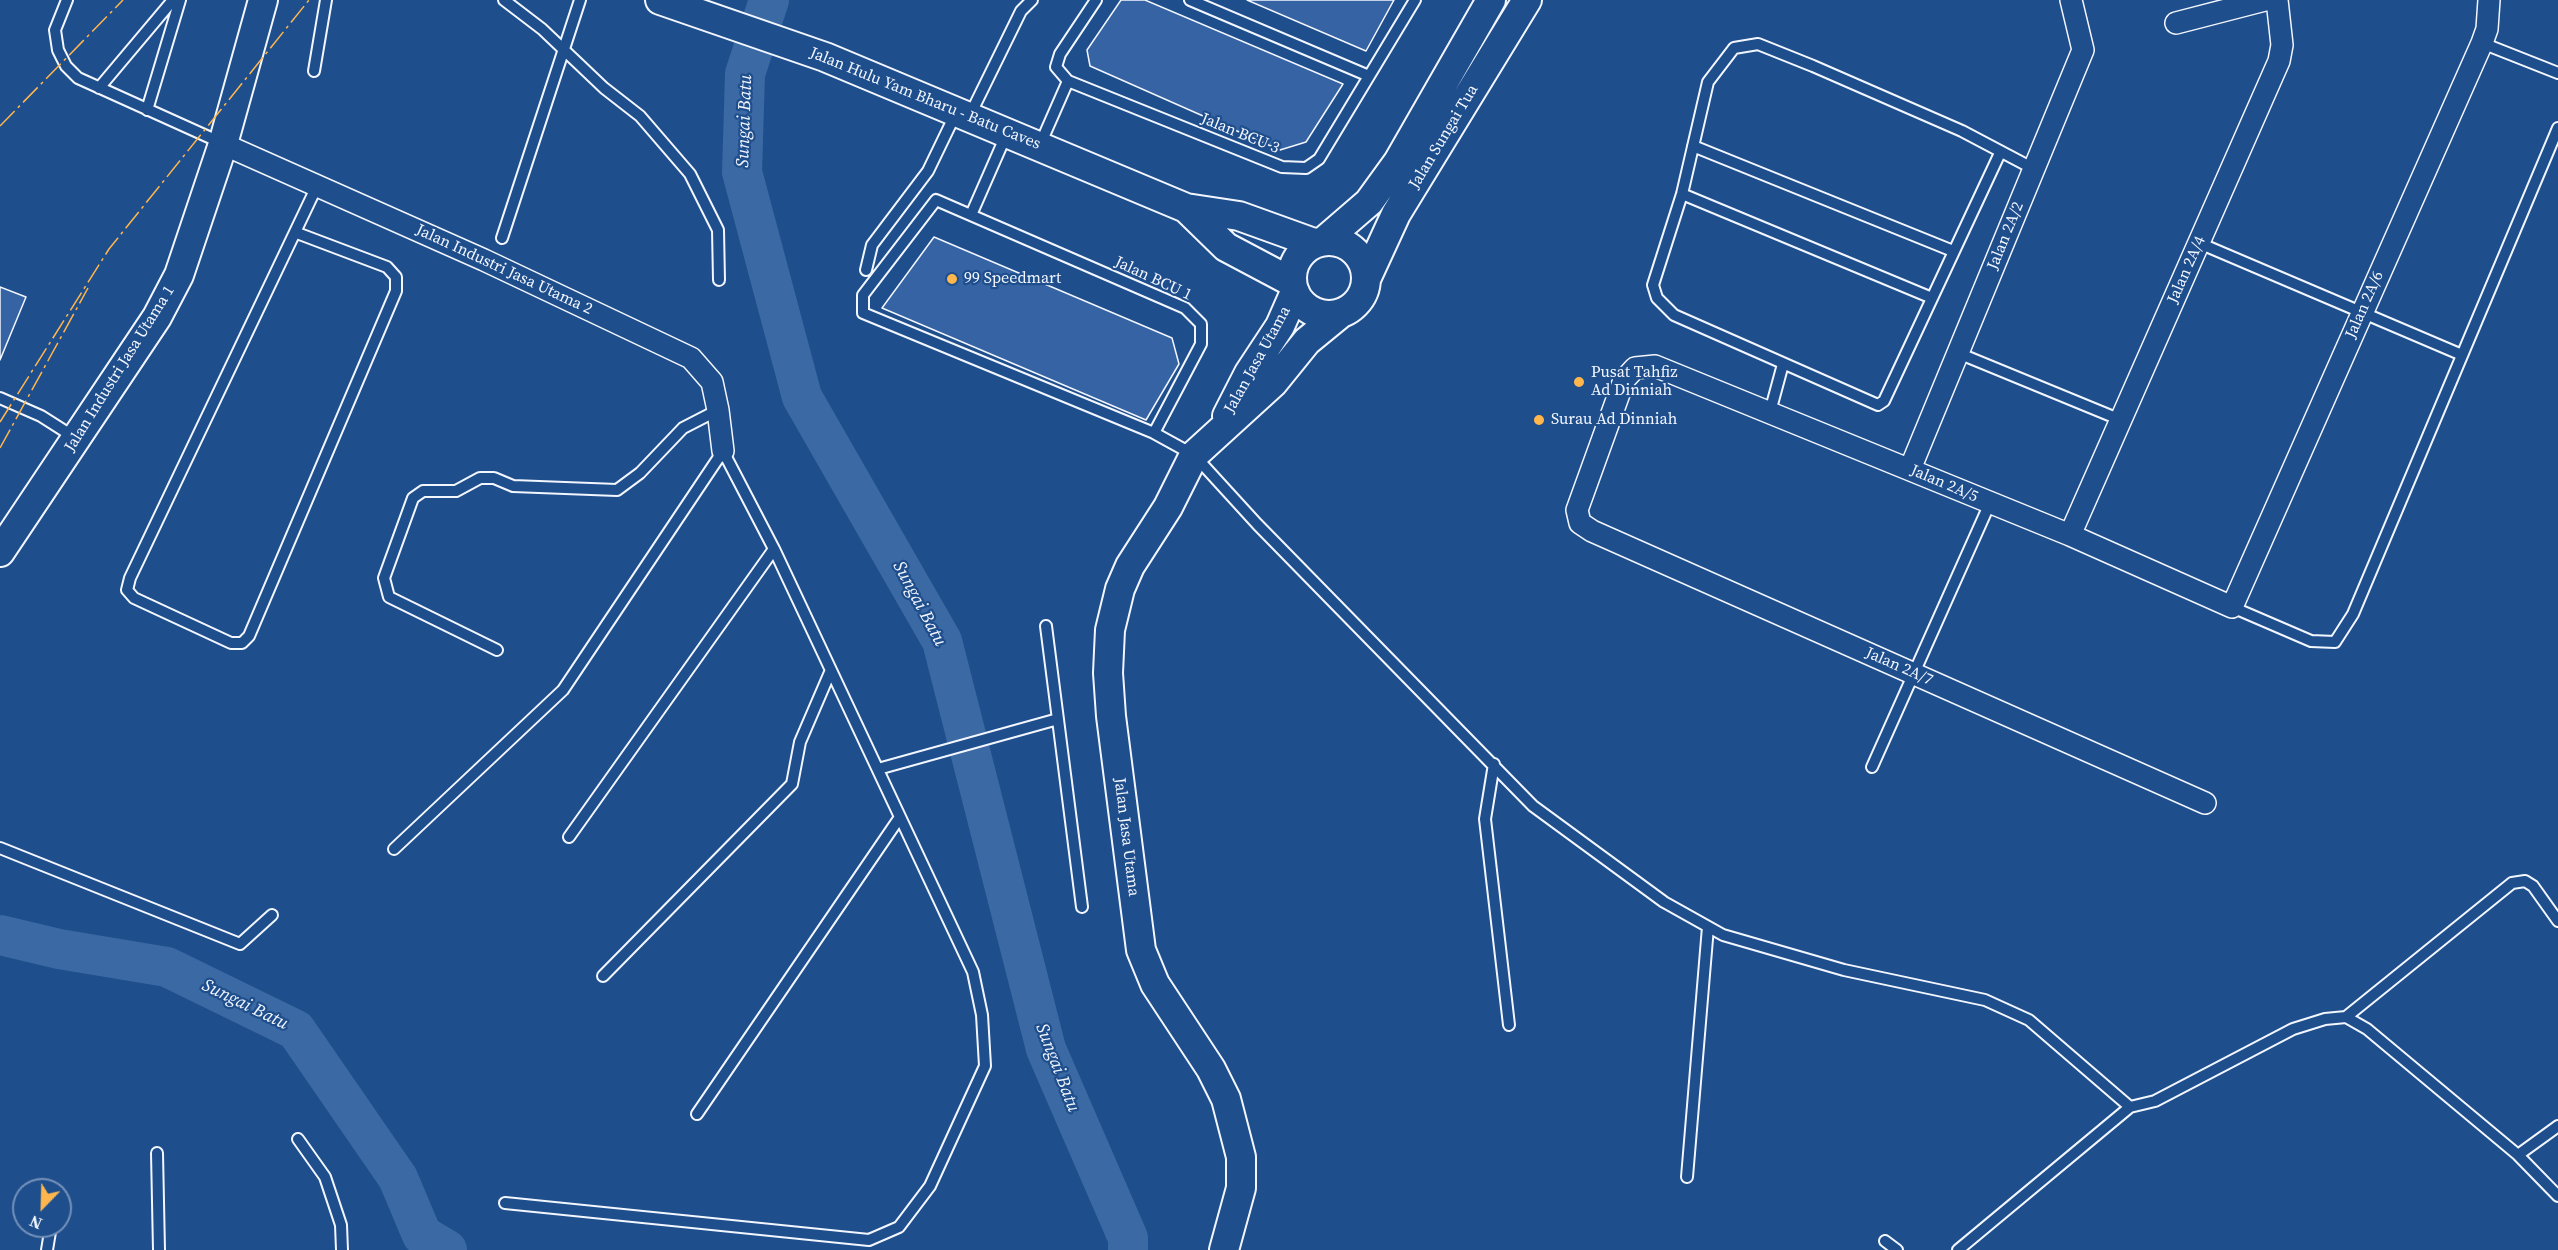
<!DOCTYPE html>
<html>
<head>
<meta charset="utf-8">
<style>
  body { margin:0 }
  #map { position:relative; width:2558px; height:1250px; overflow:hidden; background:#1f4e8c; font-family:"Source Serif 4",serif }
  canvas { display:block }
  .north { position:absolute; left:12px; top:1178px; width:60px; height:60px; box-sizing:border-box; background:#1f4e8c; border:2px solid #7391ba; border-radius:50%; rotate:203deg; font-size:16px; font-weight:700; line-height:24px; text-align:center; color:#f2f6ff }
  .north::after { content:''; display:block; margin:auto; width:21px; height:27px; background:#ffb74d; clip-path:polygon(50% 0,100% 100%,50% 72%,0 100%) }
</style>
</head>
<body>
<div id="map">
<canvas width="2558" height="1250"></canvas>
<div class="north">N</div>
</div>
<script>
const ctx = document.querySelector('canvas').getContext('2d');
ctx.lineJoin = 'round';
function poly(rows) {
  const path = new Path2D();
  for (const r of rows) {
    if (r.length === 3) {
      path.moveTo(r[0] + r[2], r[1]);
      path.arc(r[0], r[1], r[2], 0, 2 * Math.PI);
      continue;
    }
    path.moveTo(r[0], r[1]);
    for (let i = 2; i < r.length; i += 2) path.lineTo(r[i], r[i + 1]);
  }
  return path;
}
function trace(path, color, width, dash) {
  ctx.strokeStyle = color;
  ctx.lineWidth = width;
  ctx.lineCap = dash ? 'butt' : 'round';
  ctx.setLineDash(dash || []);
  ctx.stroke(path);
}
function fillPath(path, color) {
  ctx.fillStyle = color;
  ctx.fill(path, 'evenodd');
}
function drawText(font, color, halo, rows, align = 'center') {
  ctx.font = font + ' "Source Serif 4",serif';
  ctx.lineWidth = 4.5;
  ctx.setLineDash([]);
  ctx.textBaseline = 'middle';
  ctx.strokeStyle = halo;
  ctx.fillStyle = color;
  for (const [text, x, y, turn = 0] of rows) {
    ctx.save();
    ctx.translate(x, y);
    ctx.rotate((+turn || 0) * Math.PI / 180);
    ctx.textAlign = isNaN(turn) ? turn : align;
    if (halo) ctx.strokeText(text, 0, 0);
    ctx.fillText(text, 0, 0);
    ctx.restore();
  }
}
const river = poly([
  [769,0,745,74,742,172,802,397,942,641,1046,1049,1128,1238,1128,1250],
  [0,935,59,949,167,967,296,1030,398,1178,422,1235,447,1250]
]);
const building = poly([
  [1121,0,1145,0,1343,84,1306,142,1280,150,1090,66,1087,50,1121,0],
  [1247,0,1394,0,1366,51,1247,0],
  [934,237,1172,338,1179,364,1146,420,882,308,934,237],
  [0,287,26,297,0,360,0,287]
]);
const lane = poly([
  [67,0,55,30,58,50,66,66,78,78,222,143],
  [504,0,542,29,604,88,640,116,690,174,718,230,719,280],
  [1096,0,1060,54,1056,67,1068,81,1282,167,1306,168,1319,159,1415,0],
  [1190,0,1369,76],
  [2482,43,2558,73],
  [314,71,326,0],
  [99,88,173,0],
  [147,110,180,0],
  [970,115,1021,11,1032,0],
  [1693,146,1953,251],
  [1039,147,1068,81],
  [2000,153,1884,401,1878,405,1674,315,1657,298,1653,285,1682,194,1708,82,1734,48,1758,44,1813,66,1962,131,2034,169],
  [1682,194,1932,298],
  [971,215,1007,133],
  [297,233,387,267,396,277,396,291,249,636,242,643,231,643,134,598,127,590,130,578,317,186],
  [502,238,580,0],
  [2199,243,2462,355],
  [866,270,872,245,928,171,956,113],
  [1958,353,2121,420],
  [0,398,41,416,74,437],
  [1770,412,1783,364],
  [1154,433,863,313,863,295,936,200,1185,308,1201,324,1201,344,1154,433,1194,455,1257,524,1533,806,1664,902,1723,935,1844,970,1985,1000,2029,1020,2130,1107],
  [2232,607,2311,641,2335,642,2353,614,2558,128],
  [1046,626,1082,907],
  [497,650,389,597,384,578,413,498,423,491,456,491,480,478,494,478,513,486,617,490,640,473,683,428,718,410],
  [1494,764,1485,819,1509,1025],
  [1872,767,1990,503],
  [878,769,1058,719],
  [569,837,774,549],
  [0,848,240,944,272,915],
  [394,849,563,690,723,451,774,549,973,972,982,1015,985,1066,930,1186,899,1227,869,1240,505,1203],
  [603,976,792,784,800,742,831,670],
  [2346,1017,2512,883,2525,881,2533,886,2558,921],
  [697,1114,900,817],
  [298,1139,325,1177,341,1225,342,1250],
  [157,1153,159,1250],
  [2518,1155,2558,1126],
  [1687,1177,1708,927],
  [1885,1241,1897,1250],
  [47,1250,51,1226],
  [1958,1250,2130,1107,2155,1101,2293,1029,2325,1019,2346,1017,2367,1029,2518,1155,2558,1196]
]);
const street = poly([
  [2176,23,2265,0],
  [223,144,484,260,691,358,712,382,718,410,723,451],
  [1910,469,2083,50,2071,0],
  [2070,535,2279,61,2282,45,2277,0],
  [2205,803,1592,531,1580,523,1577,510,1624,380,1635,368,1655,366,2070,535,2232,607,2482,43,2487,29,2489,0]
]);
const secondary = poly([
  [660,0,825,57,1186,208,1239,216,1314,243],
  [1186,208,1226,247,1292,282],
  [1325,240,1369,202,1398,162,1491,0],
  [1329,278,37],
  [1367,277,1396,214,1527,0],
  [1227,416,1249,373,1280,326,1295,292],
  [0,552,157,317,179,275,223,144,263,0],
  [1224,1250,1241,1188,1241,1157,1226,1099,1211,1069,1155,984,1141,950,1111,716,1108,673,1110,630,1120,589,1130,566,1168,507,1194,455,1273,383,1307,341,1340,314]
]);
const power = poly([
  [0,126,123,0],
  [0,422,109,249,309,0],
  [0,448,88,288]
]);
const markers = [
  [952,279,6,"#ffb74d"],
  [1579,382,6,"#ffb74d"],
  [1539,420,6,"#ffb74d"]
];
const streetNames = [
  ["Jalan Hulu Yam Bharu - Batu Caves",925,99,22],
  ["Jalan BCU 3",1240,134,22],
  ["Jalan Sungai Tua",1444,137,-59],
  ["Jalan 2A/2",2006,236,-68],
  ["Jalan Industri Jasa Utama 2",504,270,25],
  ["Jalan 2A/4",2187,270,-66],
  ["Jalan BCU 1",1153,279,25],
  ["Jalan 2A/6",2365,305,-66],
  ["Jalan Jasa Utama",1258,360,-61],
  ["Jalan Industri Jasa Utama 1",120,369,-58],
  ["Jalan 2A/5",1944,484,23],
  ["Jalan 2A/7",1899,667,24],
  ["Jalan Jasa Utama",1126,837,83]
];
const poiNames = [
  ["99 Speedmart",964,279],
  ["Pusat Tahfiz",1591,373],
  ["Ad Dinniah",1591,391],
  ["Surau Ad Dinniah",1551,420]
];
const waterNames = [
  ["Sungai Batu",745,121,-88],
  ["Sungai Batu",919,604,62],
  ["Sungai Batu",245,1005,26],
  ["Sungai Batu",1057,1068,69]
];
trace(river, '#3b69a3', 40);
fillPath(building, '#3563a3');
trace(building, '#f2f6ff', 1.5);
trace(lane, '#f2f6ff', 14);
trace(street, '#f2f6ff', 24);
trace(secondary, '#f2f6ff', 32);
trace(lane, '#1f4e8c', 10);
trace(street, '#1f4e8c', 21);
trace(secondary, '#1f4e8c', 28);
trace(power, '#ffb74d', 1.5, [21, 4.5, 3, 4.5]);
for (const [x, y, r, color] of markers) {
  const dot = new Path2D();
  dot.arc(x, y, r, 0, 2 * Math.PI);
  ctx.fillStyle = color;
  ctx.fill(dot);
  trace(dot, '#1f4e8c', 2);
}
drawText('16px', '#f2f6ff', '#1f4e8c', streetNames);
drawText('16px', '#f2f6ff', '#1f4e8c', poiNames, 'left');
drawText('italic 18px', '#f2f6ff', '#1f4e8c', waterNames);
</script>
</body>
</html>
